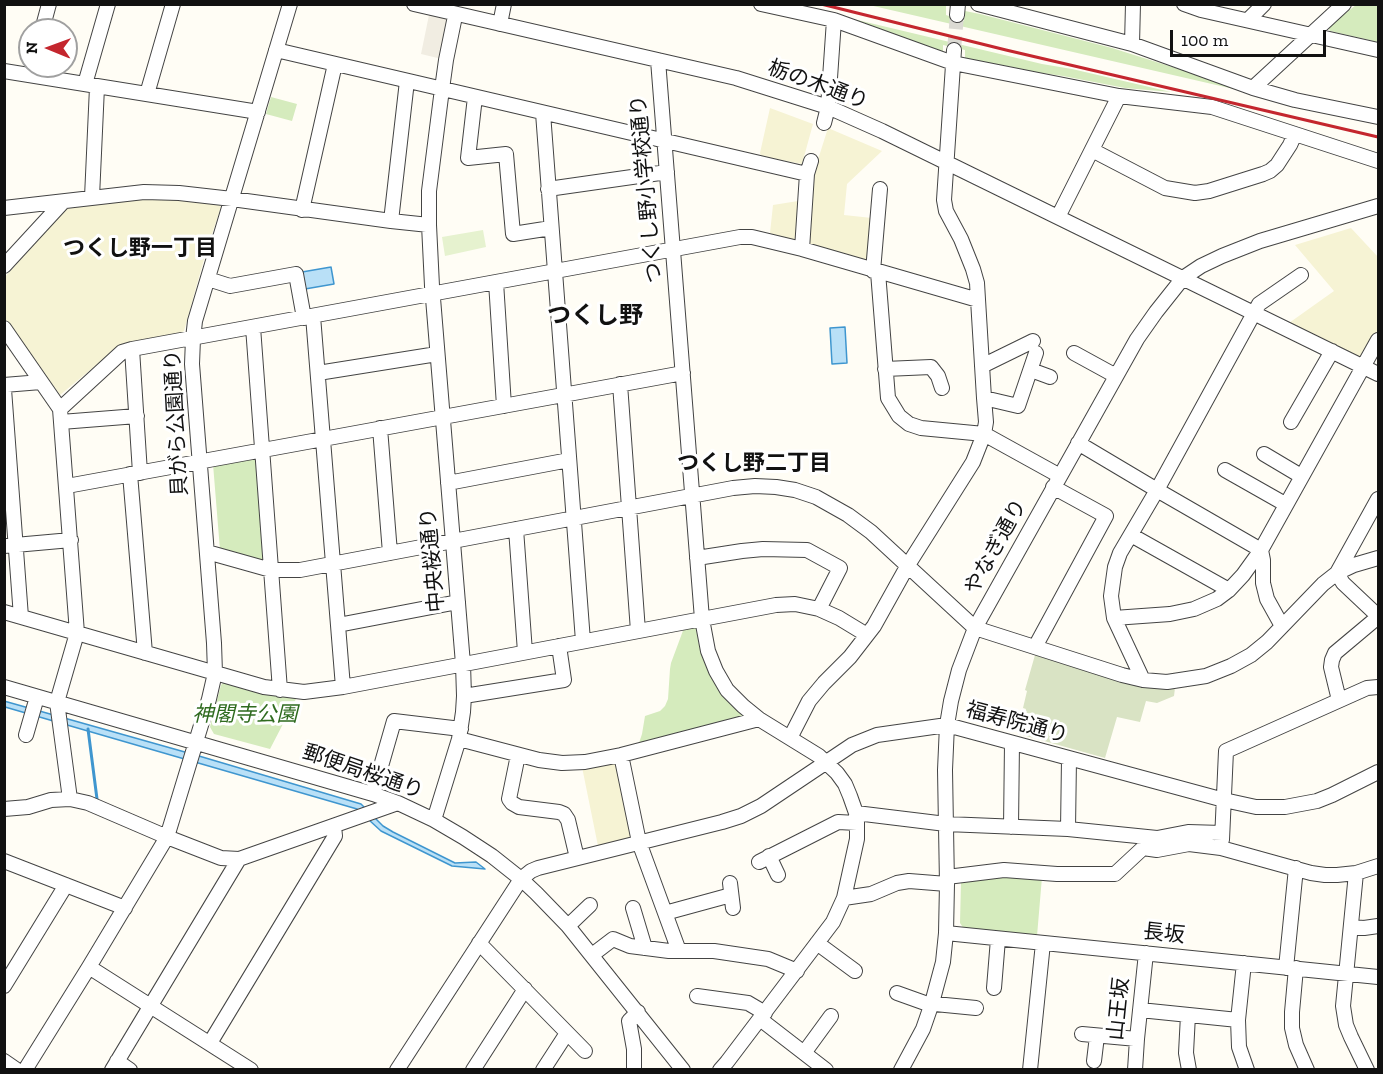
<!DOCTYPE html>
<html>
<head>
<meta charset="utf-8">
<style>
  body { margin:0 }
  #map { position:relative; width:1383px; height:1074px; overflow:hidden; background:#fffdf5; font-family:"Zilla Slab",serif }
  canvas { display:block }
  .frame { position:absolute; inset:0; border:6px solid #111; pointer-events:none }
  .north { position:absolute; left:18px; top:18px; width:60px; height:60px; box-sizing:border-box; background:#fff; border:2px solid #a0a0a0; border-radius:50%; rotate:271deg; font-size:16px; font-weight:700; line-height:24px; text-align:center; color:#111 }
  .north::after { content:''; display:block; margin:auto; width:21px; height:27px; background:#c4262e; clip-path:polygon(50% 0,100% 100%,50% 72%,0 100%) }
  .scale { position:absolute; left:1170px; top:30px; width:156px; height:27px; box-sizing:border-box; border:3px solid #111; border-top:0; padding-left:8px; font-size:18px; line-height:21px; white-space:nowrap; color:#111; -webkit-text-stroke:4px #fff; paint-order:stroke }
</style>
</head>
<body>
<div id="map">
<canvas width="1383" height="1074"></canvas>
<div class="frame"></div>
<div class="north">N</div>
<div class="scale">100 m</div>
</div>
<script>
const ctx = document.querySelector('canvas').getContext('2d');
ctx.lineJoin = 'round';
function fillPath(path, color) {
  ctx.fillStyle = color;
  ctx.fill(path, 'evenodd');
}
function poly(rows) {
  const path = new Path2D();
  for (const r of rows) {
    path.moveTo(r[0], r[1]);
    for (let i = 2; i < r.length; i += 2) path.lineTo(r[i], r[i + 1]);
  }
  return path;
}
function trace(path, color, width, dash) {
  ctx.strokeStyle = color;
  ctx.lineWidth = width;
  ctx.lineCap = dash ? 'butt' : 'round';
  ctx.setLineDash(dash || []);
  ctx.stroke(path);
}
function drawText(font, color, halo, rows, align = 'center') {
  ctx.font = font + ' "Zilla Slab","Noto Sans JP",serif';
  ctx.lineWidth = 6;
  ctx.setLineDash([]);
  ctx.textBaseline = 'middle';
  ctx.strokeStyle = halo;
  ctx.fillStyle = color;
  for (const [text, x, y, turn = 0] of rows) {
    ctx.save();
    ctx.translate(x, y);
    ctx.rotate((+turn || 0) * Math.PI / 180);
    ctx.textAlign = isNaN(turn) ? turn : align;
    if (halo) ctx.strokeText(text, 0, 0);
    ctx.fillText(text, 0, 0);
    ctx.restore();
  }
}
const farmland = poly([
  [770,108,813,124,802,164,761,156,760,153],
  [828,128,882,151,847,184,844,215,872,218,868,262,809,246,815,169],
  [145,197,177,198,218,203,221,207,206,252,184,331,176,336,118,347,60,395,5,318,4,278,67,208,82,205],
  [798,201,798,238,792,242,770,233,773,205],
  [1351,228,1378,257,1378,329,1364,356,1359,358,1289,323,1334,291,1295,245],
  [612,762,618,764,632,834,629,838,598,846,582,767]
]);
const green = poly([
  [937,4,946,5,946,15,964,21,965,11,980,14,1112,48,1239,88,1238,90,869,5],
  [1356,5,1378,5,1378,42,1330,31,1328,27],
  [849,18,1042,64,1072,69,1171,92,1125,88,1063,76,1035,72,1007,66,965,59,965,50,943,45,943,53,909,40,849,20],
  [271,97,297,104,292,121,266,114],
  [257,456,266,563,220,550,213,464],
  [693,626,696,629,701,654,710,675,722,694,737,710,744,715,742,719,638,746,642,734,645,716,660,711,665,706,668,699,670,669,671,663,684,628],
  [224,682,297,697,270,749,214,734,210,727,221,685],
  [1006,874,1042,877,1037,936,964,929,960,923,961,882]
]);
const cemetery = poly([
  [1035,655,1118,681,1141,687,1175,688,1174,696,1157,703,1146,701,1140,722,1117,717,1105,758,1019,734,1026,709,1023,708,1027,691,1025,690]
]);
const pitch = poly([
  [483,230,486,247,445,256,442,237]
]);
const plaza = poly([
  [429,15,454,21,446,60,421,54]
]);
const water = poly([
  [331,267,334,284,305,289,302,272,331,267],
  [845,327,847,363,832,364,830,328,845,327],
  [4,701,199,756,361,804,383,826,393,832,455,863,476,862,485,869,452,866,381,831,357,809,5,707,4,701]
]);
const stream = poly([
  [88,729,97,799]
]);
const minorTunnel = poly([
  [954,50,957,15]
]);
const minor = poly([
  [414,4,736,78,828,107,882,131,1378,374],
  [761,4,834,20,953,63,1119,96,1212,107,1378,161],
  [978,4,1132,44,1253,88,1295,100,1378,117],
  [1184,4,1201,10,1378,50],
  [957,15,958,4],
  [1248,20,1264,4],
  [500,24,504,4],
  [42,30,49,4],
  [1132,44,1133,4],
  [276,50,807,174],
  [658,60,702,619,708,651,716,671,727,690,743,706,759,719,819,756,837,773,845,784,850,796,856,813,857,823,857,839,844,898,833,922,727,1062,720,1070],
  [4,71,258,112],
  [85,84,108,4],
  [1253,88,1344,4],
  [147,94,173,4],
  [475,97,468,158,506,154,513,234,551,228],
  [543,113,583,641],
  [824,123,828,107,834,20],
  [1092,150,1165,188,1195,193,1209,191,1263,174,1270,171,1277,165,1290,145,1295,134],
  [548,189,667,172],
  [92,197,97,87],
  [4,208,144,192,179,193,232,199,391,221,429,225],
  [302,210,335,64],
  [1058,217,1119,96],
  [391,221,407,81],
  [802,249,807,174,811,161],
  [4,266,63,202],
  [873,271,880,189],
  [878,272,888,398,899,416,909,424,921,428,984,434,1060,476],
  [208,279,230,286,296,274,304,318],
  [496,282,504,406],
  [313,316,343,687],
  [253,327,280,690],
  [4,328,60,409,77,633,57,702,70,799],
  [132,349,140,473],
  [1074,353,1116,376],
  [982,366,1033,341],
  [885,369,931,367,938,376,942,388],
  [1031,370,1050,377],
  [318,373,437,354],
  [620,384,638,631],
  [4,385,41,382],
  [4,389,21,617],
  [984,398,1018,406,1036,353],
  [60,409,122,352,132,349,740,237,752,237,802,249,978,300],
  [61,422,137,416],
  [1291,422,1332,351],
  [380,428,390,553],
  [1078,443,1157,490,1261,550,1263,560,1263,583,1267,599,1282,626],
  [1264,454,1301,476],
  [1225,470,1285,504],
  [130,474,145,653],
  [448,483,569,460],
  [67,486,683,373],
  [1378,499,1337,573,1343,583,1378,616],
  [516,529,525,652],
  [1131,535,1229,590],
  [4,546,71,540],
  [207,552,271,570,300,570,733,488,755,486,776,487,795,490,816,497,848,515,871,532,975,628,1122,675,1143,680,1167,682,1206,676,1231,666,1251,655,1267,642,1323,584,1337,573,1354,565,1378,558],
  [697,558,742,551,763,549,807,550,840,568,819,609],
  [4,612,264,687,304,692,343,687,776,605,795,604,819,609,839,618,867,635],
  [1114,618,1170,614,1194,609,1217,599,1229,590,1243,575,1261,550,1378,340],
  [338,625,458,602],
  [1035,647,1106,516,1053,487],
  [1143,680,1114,618,1111,596,1115,567,1120,553,1157,490,1259,304,1301,275],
  [4,687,373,794,398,803,434,820,463,837,492,856,521,879,536,893,568,926,683,1070],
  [464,696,564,680,559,646],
  [1339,700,1331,667,1332,660,1335,653,1378,617],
  [26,735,37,697],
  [790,738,809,701,824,683,850,657,874,626,908,565,973,462,984,434,986,422,984,398,977,283,973,269,961,239,946,211,944,200,954,50],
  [459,739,539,760,562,763,585,762,621,755,759,719],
  [518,755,509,799,512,803,519,807,559,812,564,814,568,820,577,858],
  [621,755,639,842,679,951],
  [373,794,394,721,461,729],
  [4,809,28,807,51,800,70,799,88,803,167,837,221,858,239,859,398,803],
  [856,813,946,824,1068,829,1157,838,1188,832,1222,833],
  [434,820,459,739,463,712,464,696,463,664,432,286,429,225,429,191,442,89,446,60,454,21],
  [1011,827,1012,743],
  [1068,829,1069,759],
  [1222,840,1226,751,1367,688,1378,687],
  [769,856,778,875],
  [4,861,125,908],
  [759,862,838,822,857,823],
  [1356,873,1343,1006,1346,1025,1351,1037,1367,1070],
  [947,877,1004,870,1057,874,1115,874,1143,848,1157,850,1189,844,1221,848,1311,873,1325,875,1337,875,1356,873,1378,866],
  [730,883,733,908],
  [844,898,871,894,897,883,909,881,947,884],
  [633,908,645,948],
  [665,913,731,895],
  [568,926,590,905],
  [1351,927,1364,928,1378,926],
  [946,933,1378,977],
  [479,943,585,1051],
  [817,943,855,971],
  [592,955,613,939,630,946,669,951,714,951,768,959,797,971],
  [1244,963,1238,1020,1239,1047,1247,1070],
  [89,967,251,1070],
  [1286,968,1296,868],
  [1296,968,1292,1012,1292,1028,1296,1045,1307,1070],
  [4,986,66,885],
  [994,988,998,939],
  [897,993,925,1003,976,1008],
  [697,996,748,1003,765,1013],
  [1140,1010,1238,1020],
  [1188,1015,1186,1053,1189,1070],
  [760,1019,826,1070],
  [1082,1034,1137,1039],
  [210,1043,335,836,334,826],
  [804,1053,831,1016],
  [4,1061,17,1070],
  [117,1061,130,1070],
  [1094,1061,1097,1036],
  [25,1070,89,967,167,837,209,699,215,673,214,643,192,364,193,339,195,321,290,4],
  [112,1070,239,859],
  [397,1070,521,879,531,871,538,868,722,822,741,816,761,806,852,745,877,735,947,725,1224,800,1256,807,1285,807,1317,801,1332,795,1378,772],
  [473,1070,525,989],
  [543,1070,567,1033],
  [634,1070,634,1049,629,1021,638,1012],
  [901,1070,923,1029,932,1003,943,962,946,933,947,884,945,770,947,725,951,701,959,670,975,628,1137,339,1156,312,1183,278,1201,266,1222,256,1260,241,1378,206],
  [1030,1070,1043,943],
  [1135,1070,1137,1039,1146,953]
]);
const rail = poly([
  [821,4,1006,50,1378,137]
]);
const streetNames = [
  ["栃の木通り",818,85,20],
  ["つくし野小学校通り",647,189,-95],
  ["貝がら公園通り",177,423,-93],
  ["やなぎ通り",996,547,-61],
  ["中央桜通り",433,560,-95],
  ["福寿院通り",1017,723,15],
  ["郵便局桜通り",363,772,19],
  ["長坂",1164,934,6],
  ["山王坂",1119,1009,-84]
];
const parkNames = [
  ["神閣寺公園",245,715]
];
const neighbourhoodNames = [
  ["つくし野一丁目",140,249],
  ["つくし野二丁目",754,464]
];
const quarterNames = [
  ["つくし野",595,316]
];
fillPath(farmland, '#f6f3d4');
fillPath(green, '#d5ebbd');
fillPath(cemetery, '#d9e3c4');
fillPath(pitch, '#e6f2cf');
fillPath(plaza, '#f1ede2');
fillPath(water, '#b9e0f7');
trace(water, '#3f96cf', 1.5);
trace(stream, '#3f96cf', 3);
trace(minorTunnel, '#dbdad3', 14, [14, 7]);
trace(minor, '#444', 16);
trace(minor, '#fff', 14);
trace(rail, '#c4262e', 3);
drawText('21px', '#111', '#fff', streetNames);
drawText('italic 21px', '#2f6b1f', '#fff', parkNames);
drawText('bold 22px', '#111', '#fff', neighbourhoodNames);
drawText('bold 24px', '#111', '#fff', quarterNames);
</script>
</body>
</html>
